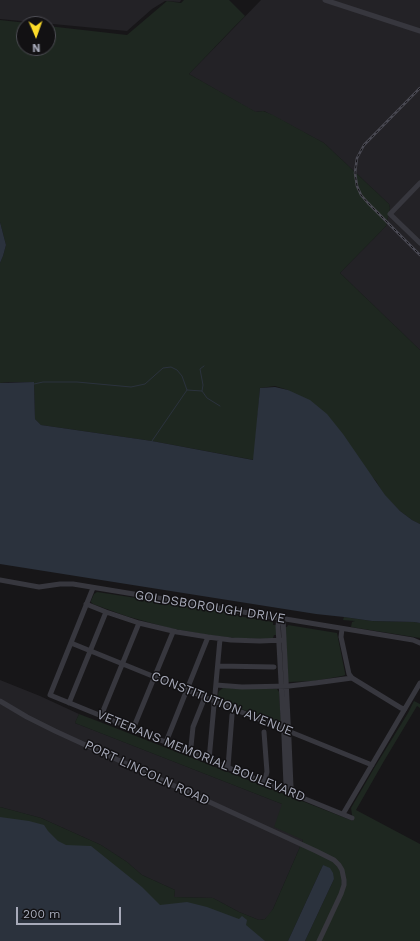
<!DOCTYPE html>
<html>
<head>
<meta charset="utf-8">
<style>
  body { margin:0 }
  #map { position:relative; width:420px; height:941px; overflow:hidden; background:#171618; font-family:"Work Sans",sans-serif }
  canvas { display:block }
  .north { position:absolute; left:16px; top:16px; width:40px; height:40px; box-sizing:border-box; background:#121113; border:1px solid #4e4e55; border-radius:50%; rotate:178deg; font-size:11px; font-weight:700; line-height:16px; text-align:center; color:#a7aab9 }
  .north::after { content:''; display:block; margin:auto; width:14px; height:18px; background:#fddc29; clip-path:polygon(50% 0,100% 100%,50% 72%,0 100%) }
  .scale { position:absolute; left:16px; top:907px; width:105px; height:18px; box-sizing:border-box; border:2px solid #a7aab9; border-top:0; padding-left:5px; font-size:12px; line-height:14px; white-space:nowrap; color:#a7aab9; -webkit-text-stroke:3px #121113; paint-order:stroke }
</style>
</head>
<body>
<div id="map">
<canvas width="420" height="941"></canvas>
<div class="north">N</div>
<div class="scale">200 m</div>
</div>
<script>
const ctx = document.querySelector('canvas').getContext('2d');
ctx.lineJoin = 'round';
function fillPath(path, color) {
  ctx.fillStyle = color;
  ctx.fill(path, 'evenodd');
}
function poly(rows) {
  const path = new Path2D();
  for (const r of rows) {
    path.moveTo(r[0], r[1]);
    for (let i = 2; i < r.length; i += 2) path.lineTo(r[i], r[i + 1]);
  }
  return path;
}
function trace(path, color, width, dash) {
  ctx.strokeStyle = color;
  ctx.lineWidth = width;
  ctx.lineCap = dash ? 'butt' : 'round';
  ctx.setLineDash(dash || []);
  ctx.stroke(path);
}
function drawText(font, color, halo, rows, align = 'center') {
  ctx.font = font + ' "Work Sans",sans-serif';
  ctx.lineWidth = 3;
  ctx.setLineDash([]);
  ctx.textBaseline = 'middle';
  ctx.strokeStyle = halo;
  ctx.fillStyle = color;
  for (const [text, x, y, turn = 0] of rows) {
    ctx.save();
    ctx.translate(x, y);
    ctx.rotate((+turn || 0) * Math.PI / 180);
    ctx.textAlign = isNaN(turn) ? turn : align;
    if (halo) ctx.strokeText(text, 0, 0);
    ctx.fillText(text, 0, 0);
    ctx.restore();
  }
}
const built = poly([
  [0,0,181,0,180,2,165,1,152,9,127,31,0,19],
  [261,0,420,0,420,350,340,273,386,226,390,208,389,204,324,143,264,111,255,112,189,74],
  [0,680,40,696,79,714,75,723,282,804,303,840,273,909,269,915,265,919,259,920,239,912,213,898,174,897,175,890,142,875,127,862,101,845,41,818,0,807]
]);
const green = poly([
  [184,0,229,0,245,16,235,26,189,74,256,112,263,111,273,115,324,143,389,204,390,208,386,226,340,273,420,350,420,524,412,520,400,511,384,495,376,481,288,390,275,386,260,388,254,460,152,441,41,425,35,419,34,382,9,382,0,383,0,263,3,256,6,245,0,222,0,20,36,24,24,24,24,48,48,48,48,26,127,35,167,1,181,3],
  [97,592,209,609,244,617,273,622,273,625,276,625,276,635,274,635,273,638,265,639,235,638,208,635,169,628,126,616,93,604,91,602,91,601,94,594],
  [344,617,372,621,414,622,420,623,420,638,351,627,352,622,355,621,343,620],
  [288,625,337,633,345,673,345,675,342,676,314,681,288,682,285,627,287,627],
  [223,688,277,689,279,692,281,722,280,724,278,724,222,701,219,699,218,694,219,691],
  [414,701,420,704,420,708,417,706,384,761,356,810,420,844,420,941,305,941,334,879,323,865,288,941,209,941,165,916,0,829,0,807,41,818,101,845,127,862,142,875,175,890,174,897,213,898,239,912,259,920,265,919,273,909,303,840,274,827,282,804,75,723,79,714,100,722,353,821,351,808,376,765,408,713]
]);
const water = poly([
  [0,222,6,245,3,256,0,263],
  [34,382,35,419,41,425,152,441,253,460,260,388,275,387,288,390,310,400,327,414,343,434,385,495,400,511,412,520,420,524,420,623,414,622,372,621,344,617,316,614,0,564,0,383],
  [0,817,29,821,44,825,48,831,58,841,66,845,91,846,142,887,160,905,187,902,207,907,239,919,242,916,247,920,246,925,265,941,0,941],
  [323,865,330,868,333,873,334,879,305,941,288,941]
]);
const stream = poly([
  [34,384,43,382,77,382,131,387,145,384,163,368,171,367,177,370,182,376,187,390,152,441],
  [187,390,202,391,207,398,220,406],
  [202,391,203,385,200,369,204,366]
]);
const minor = poly([
  [325,0,420,31],
  [420,183,390,214,420,243],
  [0,580,39,587,60,584,73,584,413,640,420,643],
  [93,588,50,695,352,818],
  [86,604,106,612,139,623,177,632,208,637,231,640,260,641,283,640],
  [279,618,278,626,284,737,286,786,286,791],
  [283,619,289,740,291,787,290,792],
  [342,629,341,637,349,674,352,678],
  [71,643,372,765],
  [218,666,274,667],
  [216,685,242,687,289,686,315,683,352,678,401,708,405,709],
  [0,701,27,717,55,731,316,851,334,860,339,865,342,870,344,880,344,885,341,894,319,941],
  [69,703,106,612],
  [101,716,139,623],
  [133,729,173,632],
  [166,742,208,637],
  [190,752,191,746,193,727,205,697],
  [209,760,220,639],
  [228,767,232,715],
  [264,782,267,772,264,732],
  [343,814,420,683]
]);
const rail = poly([
  [420,88,364,145,357,158,355,173,357,186,361,195,368,203,420,255]
]);
const streetNames = [
  ["GOLDSBOROUGH DRIVE",210,607,9],
  ["CONSTITUTION AVENUE",222,704,22],
  ["VETERANS MEMORIAL BOULEVARD",201,756,22],
  ["PORT LINCOLN ROAD",147,773,25]
];
fillPath(built, '#232226');
fillPath(green, '#1e2720');
fillPath(water, '#2b323d');
trace(stream, '#2b323d', 1);
trace(minor, '#37373e', 5);
trace(rail, '#4a4a53', 2.5);
trace(rail, '#121113', 1, [3]);
drawText('13px', '#a7aab9', '#121113', streetNames);
</script>
</body>
</html>
